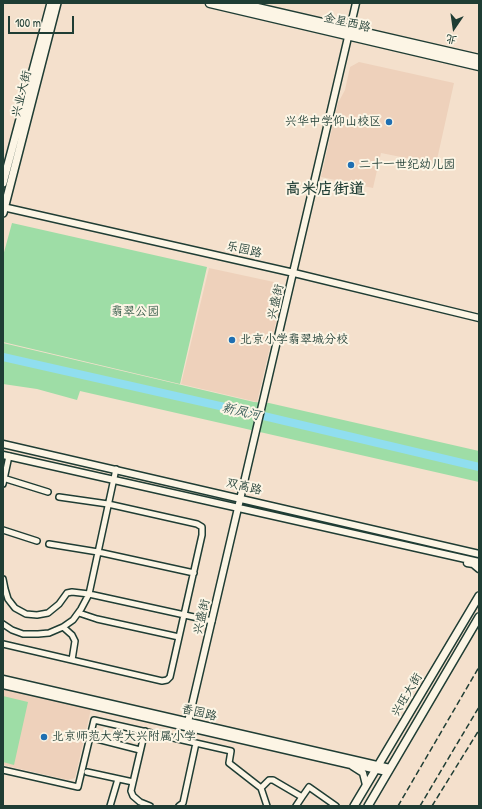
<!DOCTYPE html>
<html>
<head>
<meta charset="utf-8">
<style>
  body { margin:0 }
  #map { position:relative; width:482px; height:809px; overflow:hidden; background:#f4e0cc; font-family:"Patrick Hand","LXGW WenKai TC",sans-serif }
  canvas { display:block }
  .frame { position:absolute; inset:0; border:4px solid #1f3d34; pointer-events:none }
  .north { position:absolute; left:434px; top:8px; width:40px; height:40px; -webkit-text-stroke:3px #fcf5e5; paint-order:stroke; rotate:193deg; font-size:11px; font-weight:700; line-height:16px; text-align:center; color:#1f3d34 }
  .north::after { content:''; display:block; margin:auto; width:14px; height:18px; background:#1f3d34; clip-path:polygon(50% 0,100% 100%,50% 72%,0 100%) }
  .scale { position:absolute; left:8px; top:16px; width:66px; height:18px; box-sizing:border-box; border:2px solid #1f3d34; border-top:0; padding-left:5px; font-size:12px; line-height:14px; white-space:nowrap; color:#1f3d34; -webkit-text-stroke:3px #fcf5e5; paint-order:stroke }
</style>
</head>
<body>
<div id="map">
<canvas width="482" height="809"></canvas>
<div class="frame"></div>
<div class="north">北</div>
<div class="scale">100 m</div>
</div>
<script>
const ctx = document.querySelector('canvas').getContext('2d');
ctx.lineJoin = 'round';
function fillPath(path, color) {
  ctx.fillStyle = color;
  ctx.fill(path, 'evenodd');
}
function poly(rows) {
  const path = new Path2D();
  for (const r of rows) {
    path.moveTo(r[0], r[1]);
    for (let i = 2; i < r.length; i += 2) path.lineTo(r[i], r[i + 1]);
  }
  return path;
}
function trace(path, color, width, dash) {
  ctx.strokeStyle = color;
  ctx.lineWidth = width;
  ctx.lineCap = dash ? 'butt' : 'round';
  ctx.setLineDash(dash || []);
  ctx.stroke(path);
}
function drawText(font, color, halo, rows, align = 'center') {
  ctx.font = font + ' "Patrick Hand","LXGW WenKai TC",sans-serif';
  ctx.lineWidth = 4;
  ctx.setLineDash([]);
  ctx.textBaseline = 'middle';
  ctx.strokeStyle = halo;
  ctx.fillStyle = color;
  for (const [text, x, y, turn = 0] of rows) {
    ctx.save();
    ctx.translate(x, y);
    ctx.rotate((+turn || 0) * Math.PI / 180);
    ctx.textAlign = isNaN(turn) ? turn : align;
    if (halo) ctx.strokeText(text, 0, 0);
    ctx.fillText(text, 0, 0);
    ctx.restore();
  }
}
const built = poly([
  [359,62,454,83,436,164,381,153,373,188,321,177,338,103,345,90,350,67],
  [209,268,274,282,282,296,257,402,181,384],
  [3,689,91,709,75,778,68,780,3,765]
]);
const green = poly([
  [12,223,207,267,180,384,3,342,3,256],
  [3,343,254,402,269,403,479,451,479,482,80,391,77,400,37,389,3,384],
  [3,696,28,702,14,765,3,762]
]);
const river = poly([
  [3,357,251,413,479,467]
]);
const minor = poly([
  [3,478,48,492],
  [3,484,9,456],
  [3,530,37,541],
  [49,544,98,552,194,573],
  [3,579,5,589,8,599,15,608,26,614,37,615,48,613,59,604,67,593,72,592,89,594,212,621],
  [79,613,97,619,179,637],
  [3,624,12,630,23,634,38,634,49,633,63,627,73,620,81,609,89,594,116,469],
  [63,627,72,635,75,641,72,660],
  [3,644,162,681,167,680,170,677,202,535,202,527,197,524,108,504,59,497],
  [145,731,131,791,133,796,140,802,150,806],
  [97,739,140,750],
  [3,770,78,787,94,720,231,751,229,763,261,788,267,806],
  [87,772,133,782],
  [261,788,269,780,273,780,302,797,309,787,336,806],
  [110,806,118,779],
  [179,806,183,803,196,743],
  [296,806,302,797]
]);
const tertiary = poly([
  [3,207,294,273,479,318],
  [3,444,479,554],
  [3,455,479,562],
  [467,563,473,564,479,569],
  [3,679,390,768],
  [3,685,351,765,359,766,387,772],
  [188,722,356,3],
  [352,766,363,773,366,785]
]);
const secondary = poly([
  [3,183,51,3],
  [3,213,57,3],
  [354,806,479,596],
  [368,806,479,617]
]);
const primary = poly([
  [210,3,479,66],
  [236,3,479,59]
]);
const rail = poly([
  [398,806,479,667],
  [420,806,479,707],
  [432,806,479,730]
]);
const markers = [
  [389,122,4,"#1f6fb2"],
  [351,165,4,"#1f6fb2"],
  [232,340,4,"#1f6fb2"],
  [44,737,4,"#1f6fb2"]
];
const streetNames = [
  ["金星西路",347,23,13],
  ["兴业大街",22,94,-76],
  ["乐园路",244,250,13],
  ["兴盛街",276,302,-77],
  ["双高路",244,487,13],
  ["兴盛街",202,617,-77],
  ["兴旺大街",407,695,-59],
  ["香园路",199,713,13]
];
const poiNames = [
  ["兴华中学仰山校区",381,122,"right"],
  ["二十一世纪幼儿园",359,165],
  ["北京小学翡翠城分校",240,340],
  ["北京师范大学大兴附属小学",52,737]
];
const parkNames = [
  ["翡翠公园",135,312]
];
const waterNames = [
  ["新凤河",241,412,13]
];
const districtNames = [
  ["高米店街道",325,190]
];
fillPath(built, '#eed1bb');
fillPath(green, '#9edda6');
trace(river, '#90deef', 8);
trace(minor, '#1f3d34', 8);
trace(tertiary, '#1f3d34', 9);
trace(secondary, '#1f3d34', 10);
trace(primary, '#1f3d34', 11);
trace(minor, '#fcf5e5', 5);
trace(tertiary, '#fcf5e5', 6);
trace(secondary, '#fcf5e5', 7);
trace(primary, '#fcf5e5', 8);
trace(rail, '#1f3d34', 1.5, [6, 3]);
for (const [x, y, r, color] of markers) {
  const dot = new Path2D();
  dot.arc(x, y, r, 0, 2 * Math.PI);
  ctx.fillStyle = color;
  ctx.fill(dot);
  trace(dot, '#fcf5e5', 1.5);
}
drawText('12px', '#1f3d34', '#fcf5e5', streetNames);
drawText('12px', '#1f3d34', '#fcf5e5', poiNames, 'left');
drawText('12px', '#385d4b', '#fcf5e5', parkNames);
drawText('italic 13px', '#365d59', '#fcf5e5', waterNames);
drawText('bold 16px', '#1f3d34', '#fcf5e5', districtNames);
</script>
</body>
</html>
